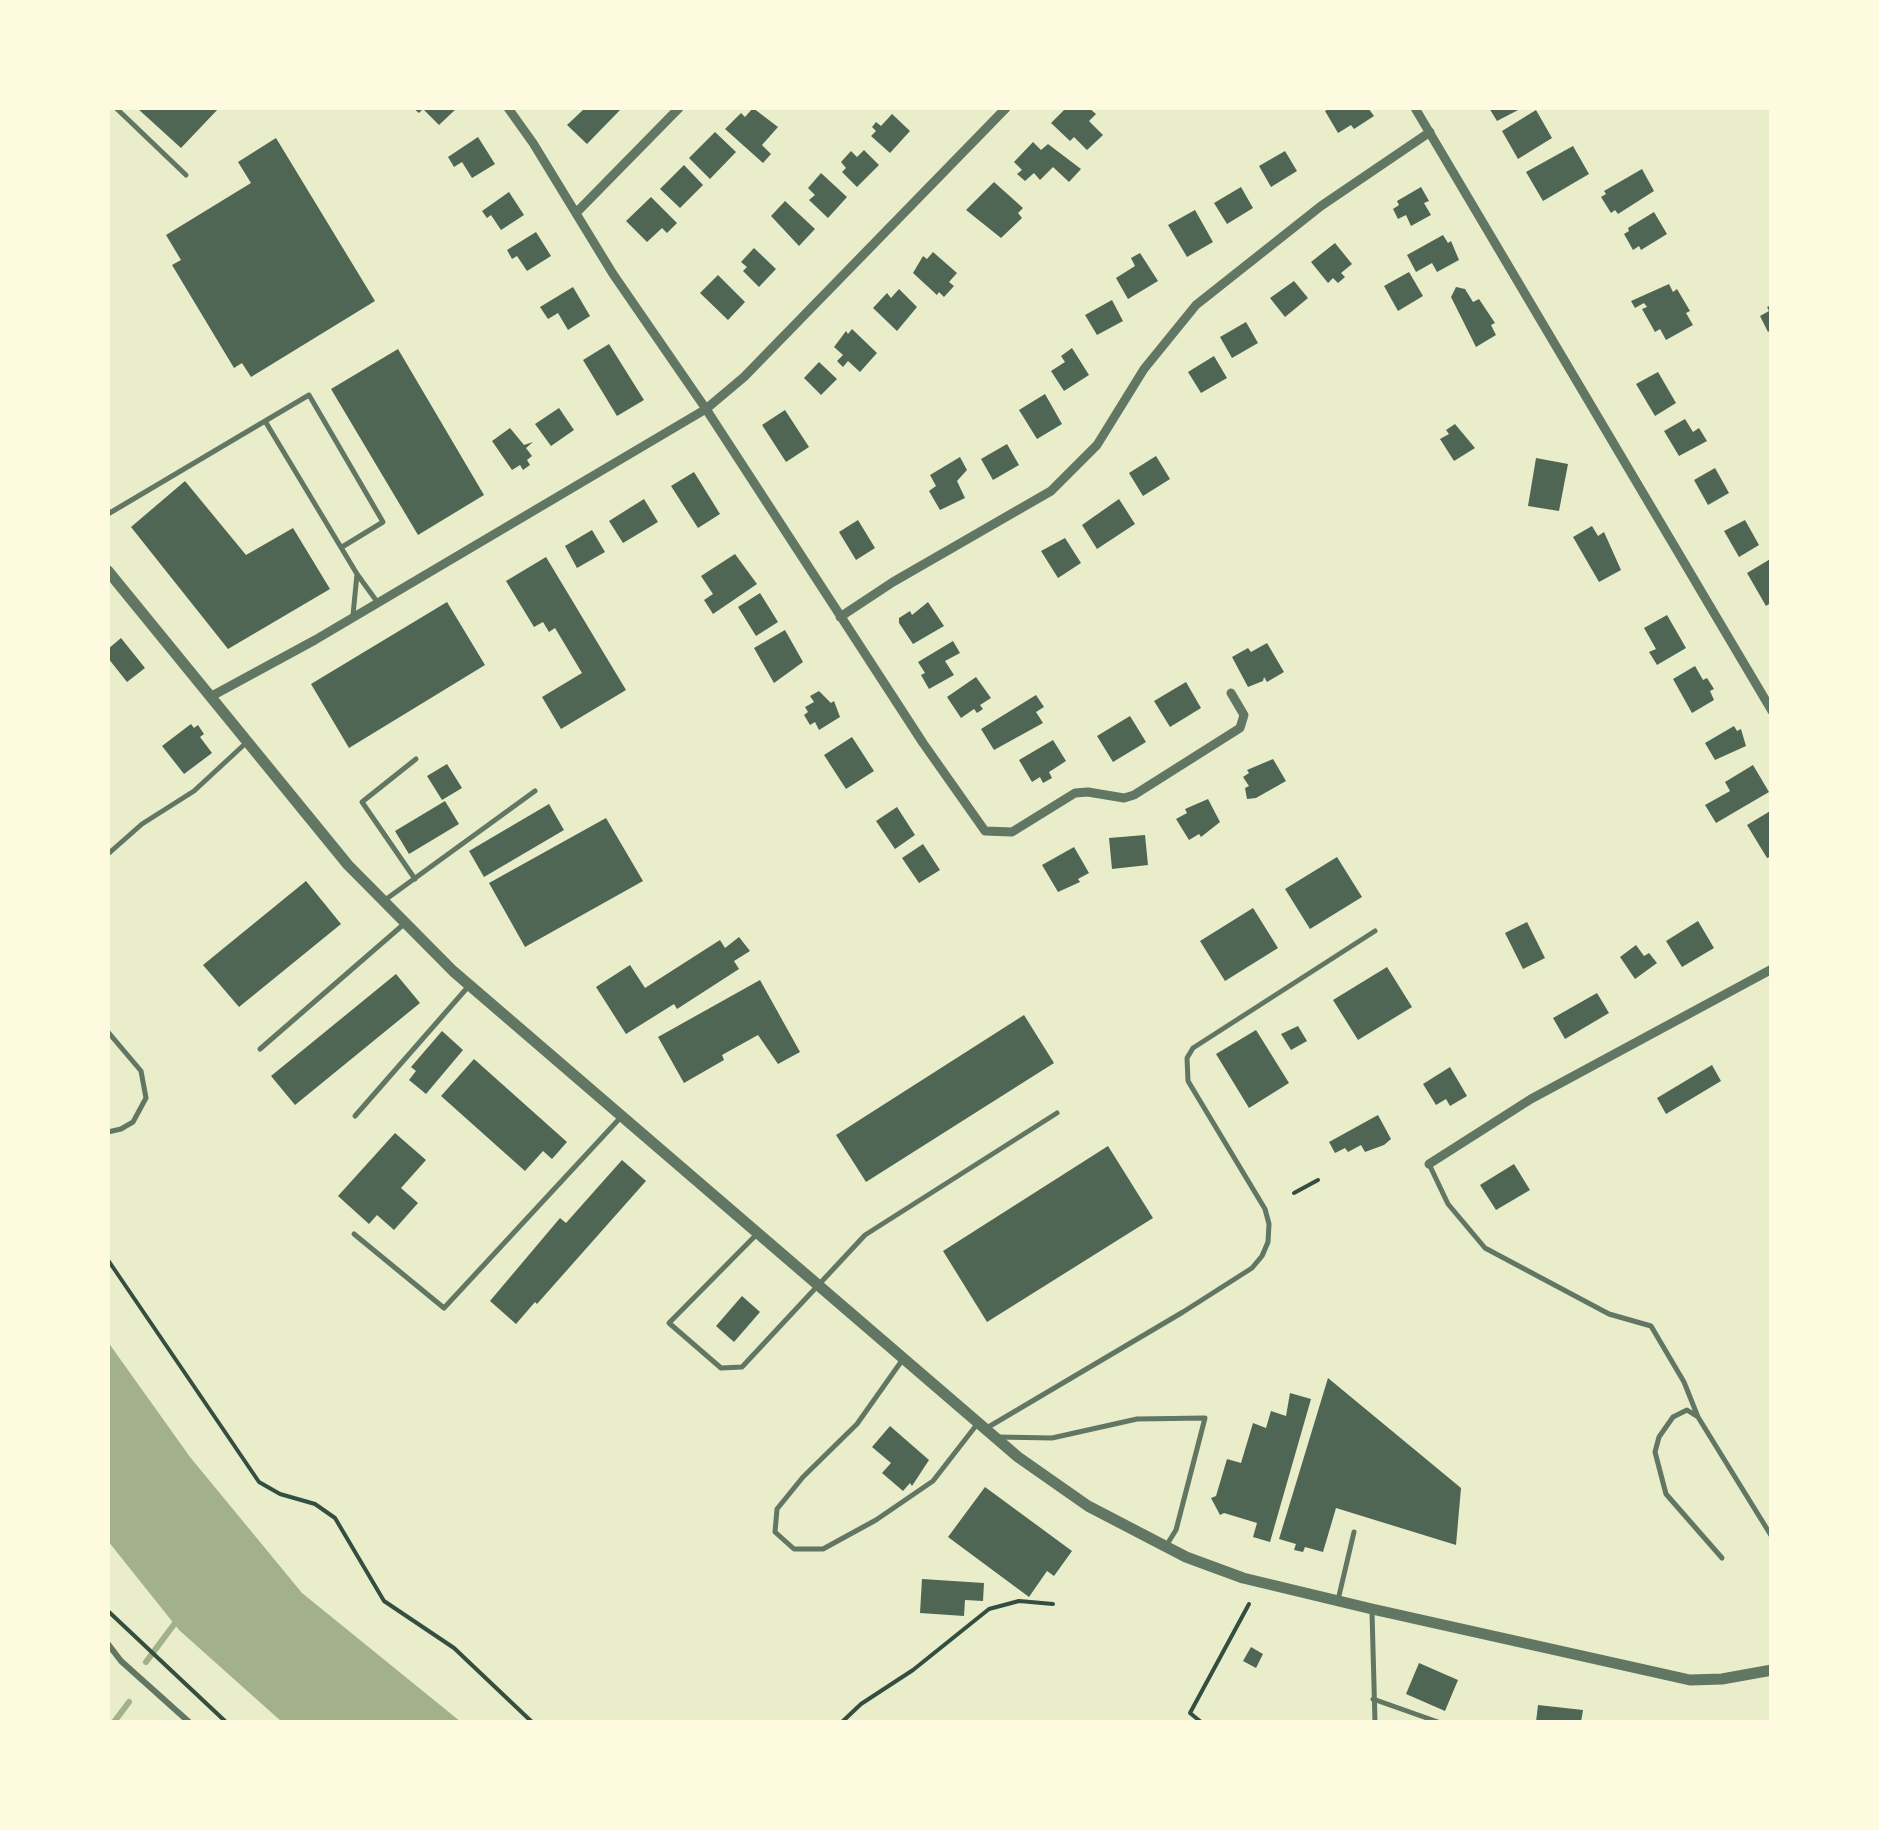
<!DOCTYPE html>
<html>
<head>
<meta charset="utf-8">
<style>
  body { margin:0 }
  #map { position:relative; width:1879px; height:1830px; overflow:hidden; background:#e9edc9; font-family:"Roboto Condensed",sans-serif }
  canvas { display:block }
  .frame { position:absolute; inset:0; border:110px solid #fefae0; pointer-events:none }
</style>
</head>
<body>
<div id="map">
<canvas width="1879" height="1830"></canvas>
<div class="frame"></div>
</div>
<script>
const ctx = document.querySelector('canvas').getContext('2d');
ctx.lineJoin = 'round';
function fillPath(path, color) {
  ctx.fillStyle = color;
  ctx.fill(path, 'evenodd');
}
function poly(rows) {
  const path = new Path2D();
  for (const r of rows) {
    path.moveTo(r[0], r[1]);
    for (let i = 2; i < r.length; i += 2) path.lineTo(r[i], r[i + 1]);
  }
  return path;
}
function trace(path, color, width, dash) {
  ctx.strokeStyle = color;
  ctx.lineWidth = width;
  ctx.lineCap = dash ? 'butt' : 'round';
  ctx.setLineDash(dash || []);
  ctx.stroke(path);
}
const water = poly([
  [108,1342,190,1457,302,1593,461,1722,282,1722,179,1630,108,1541]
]);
const stream = poly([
  [146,1662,178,1619],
  [114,1722,129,1702]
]);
const building = poly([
  [137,108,219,108,181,148],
  [413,108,457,108,439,125,423,109,419,113],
  [585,108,617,108,620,110,587,144,567,125],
  [753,108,778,127,762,145,771,154,763,163,725,129,741,113,745,117],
  [1066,108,1089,108,1096,114,1089,121,1103,135,1087,150,1074,137,1070,141,1051,123],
  [1330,108,1368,108,1374,116,1354,129,1351,125,1338,133,1325,111],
  [1489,108,1522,108,1497,121],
  [1536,110,1552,138,1518,159,1502,131],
  [892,114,910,131,890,153,871,136,876,131,872,127,876,122,881,126],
  [715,132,736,152,710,179,689,158],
  [478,137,495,164,472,178,462,162,454,167,448,157],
  [276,138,375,301,251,377,242,363,234,368,172,265,181,260,166,235,251,183,238,162],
  [1033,142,1041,150,1048,144,1081,169,1069,182,1053,167,1040,180,1034,173,1025,181,1017,174,1022,170,1014,162],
  [1573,146,1589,174,1543,201,1526,172],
  [864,150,879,165,857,187,842,172,846,168,841,162,851,151,857,157],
  [1285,151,1297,171,1271,187,1259,166],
  [684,165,703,185,680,208,660,189],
  [1642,169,1654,191,1618,214,1615,210,1611,213,1601,197,1606,194,1604,191],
  [821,173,847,197,828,218,809,200,815,195,808,188],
  [994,182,1023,208,1018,213,1022,218,1001,238,966,210],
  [1241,187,1253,208,1227,224,1214,203],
  [1421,187,1429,201,1424,203,1431,215,1411,226,1406,215,1398,219,1393,209,1399,205,1397,201],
  [509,192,524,215,501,230,491,215,487,218,482,211],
  [651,197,677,223,667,233,662,228,647,242,626,221],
  [785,201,815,229,799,246,771,216],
  [1195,210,1213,242,1187,257,1168,225],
  [1654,212,1667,234,1641,250,1639,246,1633,250,1624,234,1629,231,1628,228],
  [536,232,551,256,527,271,517,256,512,259,507,250],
  [1443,235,1448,243,1451,241,1459,260,1437,272,1432,263,1416,272,1407,255],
  [1335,243,1352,264,1341,273,1345,277,1338,283,1333,278,1328,283,1311,262],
  [754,248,776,269,759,287,743,271,747,267,741,262],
  [933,252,957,273,949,282,954,286,944,297,939,292,937,295,913,273,923,256,927,259],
  [1140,253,1158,281,1128,299,1116,278,1135,266,1131,258],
  [1409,272,1423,296,1398,311,1384,286],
  [718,275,745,302,728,320,700,293],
  [1294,281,1308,298,1285,317,1270,298],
  [1669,284,1673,292,1677,289,1690,311,1686,313,1693,325,1666,340,1660,329,1655,332,1642,309,1647,307,1644,303,1635,308,1631,301],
  [573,287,590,316,568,330,558,313,548,319,540,307],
  [1456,287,1465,289,1473,302,1479,299,1495,323,1491,325,1496,335,1476,347,1451,297],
  [899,289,917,307,897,331,873,308,887,293,891,298],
  [1112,300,1123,321,1097,335,1085,315],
  [1772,305,1772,329,1768,332,1760,316,1769,311,1767,307],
  [1246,322,1258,343,1232,358,1220,337],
  [852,329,877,353,860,372,848,361,843,367,837,361,843,355,834,347,846,331,848,334],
  [609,344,644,400,617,416,583,360],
  [1072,348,1089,375,1064,391,1051,371,1065,362,1061,356],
  [398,349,484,495,418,535,331,389],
  [1214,356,1227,378,1201,393,1188,372],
  [819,362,837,379,821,395,804,378],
  [1658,372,1676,403,1655,416,1636,384],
  [1045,394,1062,424,1037,439,1019,410],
  [559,408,574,430,551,446,535,424],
  [785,410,809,447,786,462,762,425],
  [1685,419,1693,432,1699,428,1707,441,1679,456,1664,431],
  [1455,424,1475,448,1454,461,1440,439,1449,434,1446,430],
  [510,428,524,445,533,442,526,448,532,456,527,460,530,465,523,470,520,465,512,470,492,441],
  [1007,444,1019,465,993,480,981,459],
  [1156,456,1170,479,1143,496,1129,473],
  [960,457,967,470,957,481,965,498,940,510,929,491,936,486,930,475],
  [1536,458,1568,464,1559,511,1528,506],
  [1715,468,1729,493,1708,505,1694,480],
  [694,472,720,514,698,528,671,486],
  [185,481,246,555,293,528,330,589,228,649,131,527],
  [644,499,658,522,623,543,609,521],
  [1119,499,1135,524,1097,549,1082,525],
  [858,520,875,548,856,560,839,532],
  [1745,520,1759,545,1739,557,1724,531],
  [1592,526,1598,536,1604,532,1621,570,1599,582,1573,537],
  [592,530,605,552,577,568,565,546],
  [1065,538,1081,563,1058,578,1041,551],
  [735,554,757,584,713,614,704,600,713,594,701,576],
  [546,557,626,690,561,729,542,697,582,673,555,628,549,632,543,622,534,627,506,581],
  [1772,558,1772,602,1766,606,1747,573],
  [760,593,778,622,756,636,738,607],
  [447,602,485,665,349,748,311,684],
  [928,602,944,626,913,644,899,623,899,618,910,611,912,615],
  [1667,615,1686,648,1657,665,1649,652,1656,649,1644,628],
  [785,630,803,662,774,683,754,648],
  [121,638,145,668,127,682,108,658,108,649],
  [953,641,960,653,945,661,954,675,929,689,921,675,925,673,918,662],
  [1267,643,1284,672,1267,682,1264,677,1263,681,1248,687,1232,657,1248,648,1251,652],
  [1695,666,1703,680,1707,678,1714,689,1710,691,1714,700,1692,713,1673,679],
  [976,677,991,698,980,705,983,709,977,713,974,709,961,718,947,697],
  [1186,682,1201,708,1170,727,1154,701],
  [819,691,831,703,834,701,840,717,819,730,815,722,810,725,804,715,808,712,805,707,814,702,810,696],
  [1036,695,1044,707,1036,712,1043,723,994,750,981,729],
  [1130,716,1146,742,1113,762,1097,736],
  [191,724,194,728,198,725,204,734,200,737,212,753,184,774,162,746],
  [1734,726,1737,731,1741,729,1746,746,1715,760,1705,743],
  [852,737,874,771,846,789,824,755],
  [1053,740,1066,761,1049,772,1052,778,1043,783,1040,777,1032,782,1019,760],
  [1273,759,1286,781,1256,798,1247,799,1245,788,1249,786,1243,777,1249,773,1247,770],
  [447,764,462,788,442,800,427,776],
  [1753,765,1769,792,1716,823,1705,805,1730,791,1725,782],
  [1208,799,1220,822,1201,837,1199,834,1189,840,1176,819,1187,813,1185,809],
  [445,801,459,824,409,854,395,831],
  [549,804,564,830,484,877,469,851],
  [897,807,915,835,895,849,876,821],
  [1772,810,1772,856,1767,858,1747,825],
  [606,818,643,881,525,947,489,883],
  [1145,835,1148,865,1112,869,1109,838],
  [923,844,940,870,919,883,902,858],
  [1074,847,1089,873,1078,879,1080,882,1058,892,1042,865],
  [1337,857,1362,897,1310,929,1285,889],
  [306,881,341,924,239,1007,203,965],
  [1253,908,1278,948,1225,981,1200,941],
  [1698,921,1714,948,1682,967,1666,941],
  [1527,922,1545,958,1523,969,1505,933],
  [739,937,750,951,734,961,739,969,677,1009,674,1004,626,1034,596,987,630,965,645,988,720,940,725,948],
  [1636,945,1644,956,1649,953,1657,963,1635,979,1620,957],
  [1387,967,1412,1007,1358,1040,1333,1000],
  [396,974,420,1003,295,1105,271,1076],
  [760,980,800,1052,778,1064,758,1035,722,1055,724,1060,684,1083,658,1037],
  [1597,993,1609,1013,1565,1039,1553,1018],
  [1024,1015,1054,1063,866,1182,836,1135],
  [1298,1026,1307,1041,1291,1050,1281,1034],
  [1256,1030,1289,1083,1249,1108,1216,1054],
  [442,1031,463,1050,426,1094,409,1080,416,1071,411,1067],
  [474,1059,567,1142,552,1159,543,1151,525,1171,441,1096],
  [1712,1065,1721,1081,1666,1114,1657,1098],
  [1450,1067,1467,1096,1450,1106,1446,1099,1436,1105,1423,1084],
  [1378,1115,1391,1139,1384,1145,1365,1152,1361,1145,1348,1152,1345,1148,1335,1153,1329,1142],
  [395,1133,426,1160,401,1188,418,1203,394,1230,377,1215,369,1224,338,1196],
  [1108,1146,1153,1218,987,1322,943,1251],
  [622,1160,646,1181,537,1304,535,1302,516,1324,490,1301,560,1218,566,1223],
  [1514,1164,1530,1190,1496,1210,1480,1185],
  [742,1296,760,1312,734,1342,716,1326],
  [1328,1378,1461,1488,1456,1545,1336,1508,1323,1552,1305,1547,1303,1552,1294,1550,1296,1544,1279,1539],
  [1290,1393,1311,1399,1270,1542,1253,1537,1257,1523,1224,1513,1220,1515,1211,1498,1216,1496,1227,1459,1241,1463,1253,1423,1266,1428,1271,1411,1286,1416],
  [890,1426,929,1460,912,1486,910,1483,903,1491,882,1473,891,1463,872,1447],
  [985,1487,1072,1551,1054,1576,1047,1571,1029,1597,948,1537],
  [922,1579,984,1583,983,1601,965,1600,964,1616,920,1613],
  [1251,1647,1263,1654,1256,1668,1243,1661],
  [1419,1663,1458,1680,1445,1711,1406,1694],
  [1538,1705,1583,1710,1581,1722,1536,1722]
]);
const path = poly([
  [1294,1193,1318,1180],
  [108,1260,259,1482,280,1494,315,1504,335,1518,384,1601,454,1648,532,1722],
  [108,1611,226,1722],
  [842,1722,861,1704,913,1670,989,1609,1019,1601,1053,1604],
  [1201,1722,1190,1713,1249,1604]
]);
const service = poly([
  [116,108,186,175],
  [265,421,357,574,378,603],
  [108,514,309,395,383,522,342,547],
  [353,615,357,574],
  [108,854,142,824,194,791,247,742],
  [415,879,362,802,416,759],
  [385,900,535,791],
  [108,1032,141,1071,146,1098,133,1122,121,1129,108,1132],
  [260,1049,404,924],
  [355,1116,467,988],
  [1429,1164,1448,1204,1485,1248,1609,1314,1651,1326,1684,1382,1698,1417],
  [354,1234,444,1308,621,1117],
  [756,1235,669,1323,721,1368,742,1367,865,1235,1057,1113],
  [903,1359,857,1424,803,1477,777,1509,775,1532,794,1549,823,1549,876,1520,933,1481,978,1423],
  [985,1429,1183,1312,1252,1268,1262,1256,1268,1242,1269,1224,1265,1209,1188,1081,1187,1058,1193,1048,1375,931],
  [997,1437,1052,1438,1137,1419,1205,1418,1176,1530,1166,1546],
  [1722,1558,1666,1494,1655,1452,1659,1437,1673,1417,1687,1410,1698,1417,1772,1537],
  [1338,1600,1354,1532],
  [1372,1612,1375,1722],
  [1373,1699,1438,1722]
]);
const pedestrian = poly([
  [108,1644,121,1661,189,1722]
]);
const minor = poly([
  [508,108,533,143,613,274,706,409,923,743,985,831,1012,832,1075,793,1088,792,1124,798,1134,795,1240,728,1244,715,1231,693],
  [1415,108,1772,711],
  [576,213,679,108],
  [840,617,893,582,1051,491,1097,445,1144,369,1196,305,1321,206,1430,132],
  [210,697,315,640,706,409,744,377,1006,108],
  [1429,1164,1531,1099,1772,969]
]);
const tertiary = poly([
  [108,571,348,865,453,971,1018,1457,1088,1506,1186,1557,1243,1578,1372,1609,1690,1680,1722,1679,1772,1670]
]);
fillPath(water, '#a3b18a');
trace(stream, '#a3b18a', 6);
fillPath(building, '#4f6655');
trace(path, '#344e41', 4);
trace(service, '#617663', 5);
trace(pedestrian, '#617663', 6);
trace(minor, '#617663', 9);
trace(tertiary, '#617663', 11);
</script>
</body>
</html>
